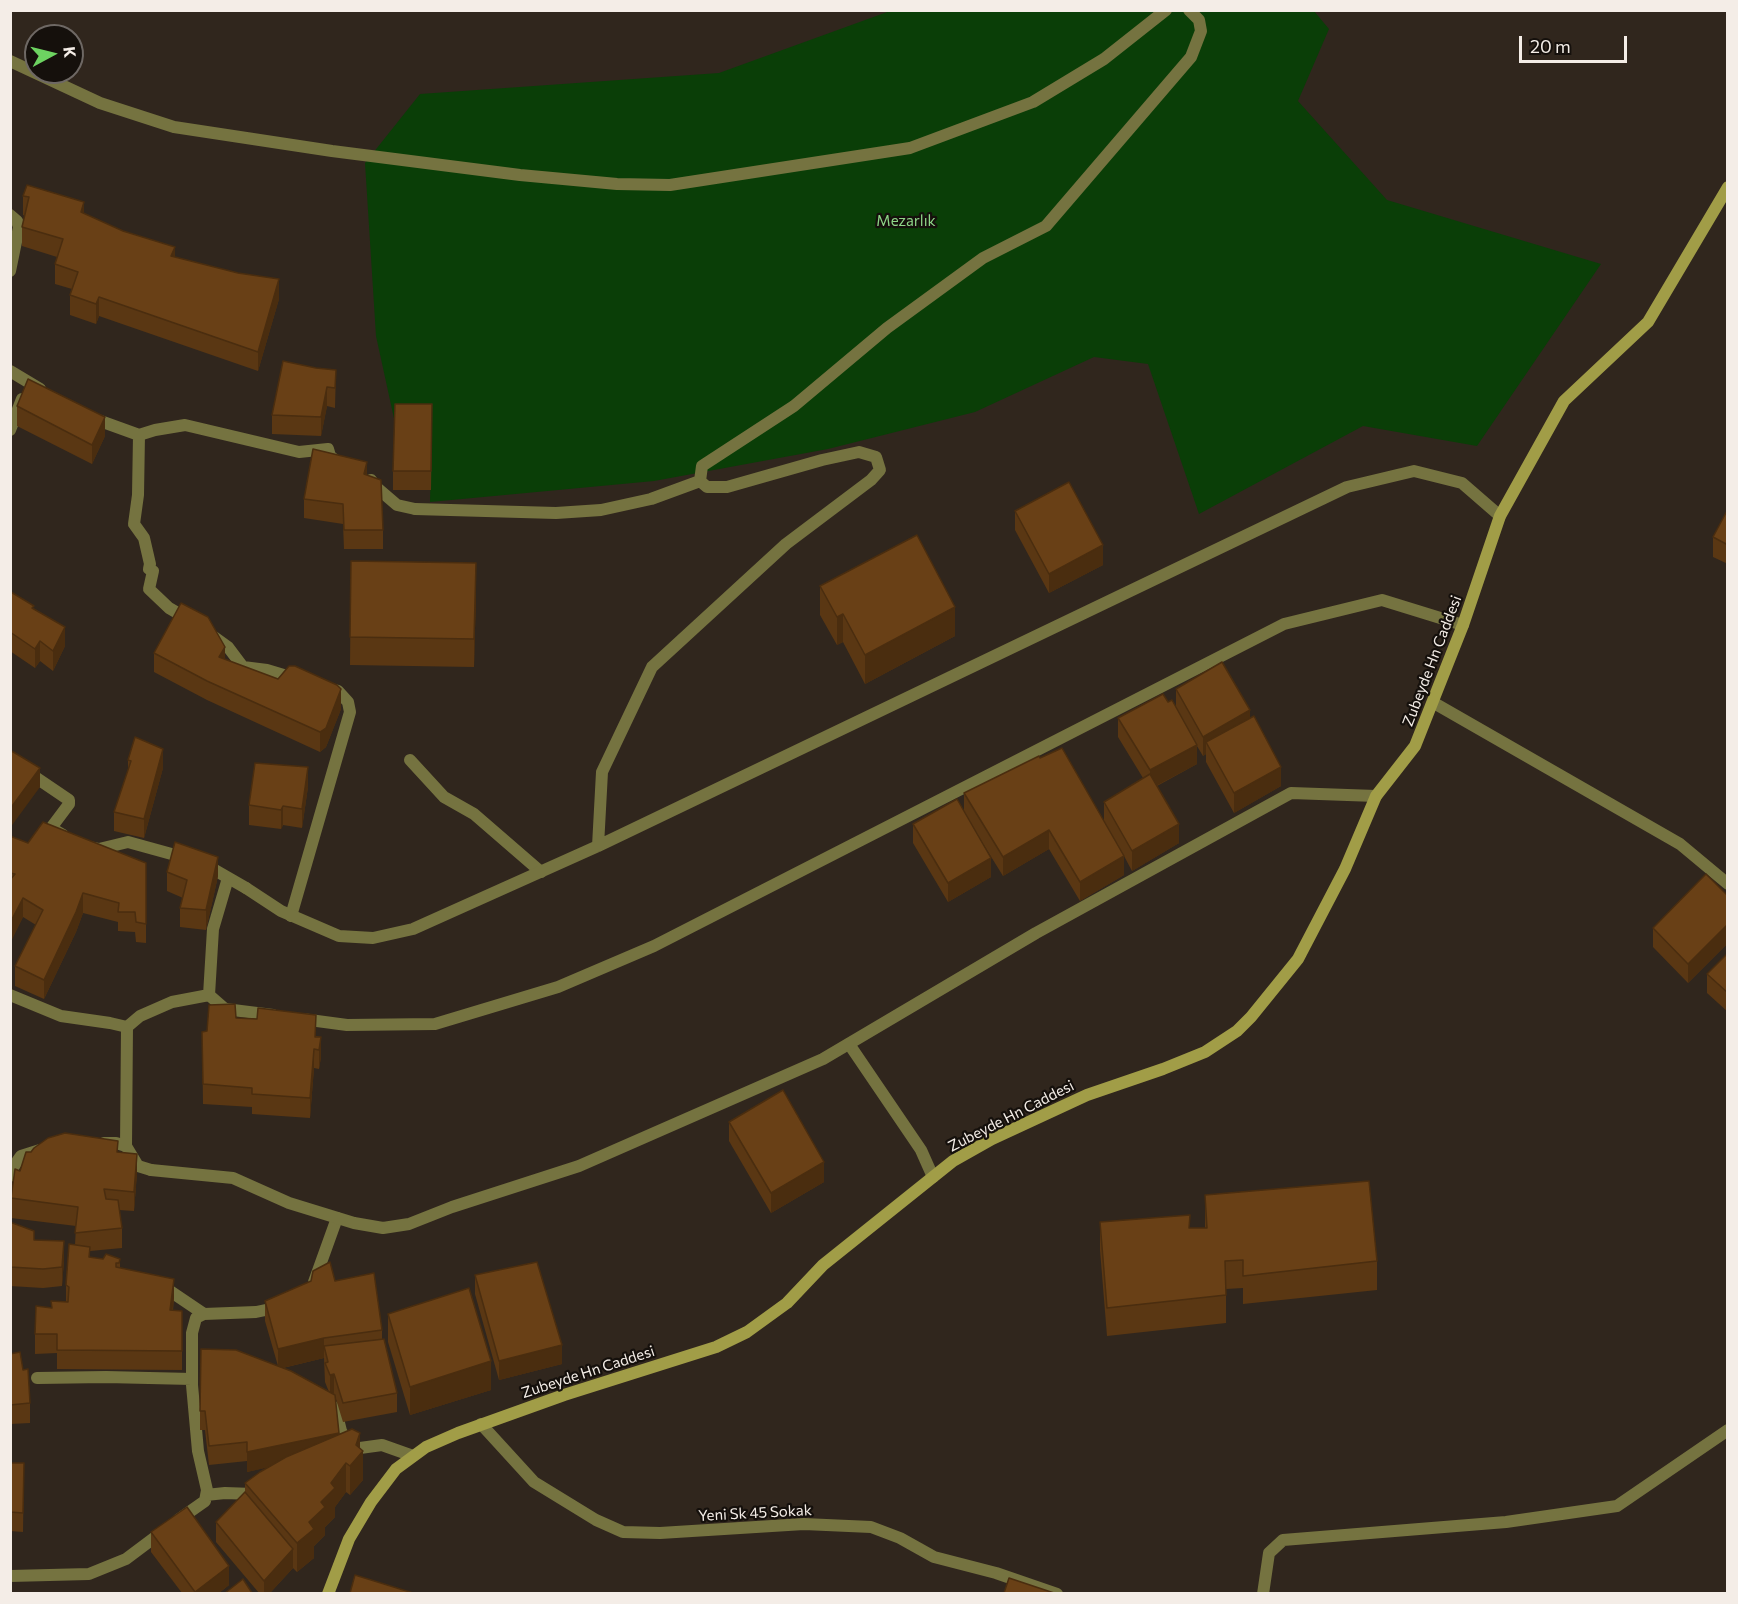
<!DOCTYPE html>
<html>
<head>
<meta charset="utf-8">
<style>
  body { margin:0 }
  #map { position:relative; width:1738px; height:1604px; overflow:hidden; background:#30261d; font-family:Commissioner,sans-serif }
  canvas { display:block }
  .frame { position:absolute; inset:0; border:12px solid #f4ede7; pointer-events:none }
  .north { position:absolute; left:24px; top:24px; width:60px; height:60px; box-sizing:border-box; background:#15100c; border:2px solid #6e6864; border-radius:50%; rotate:83deg; font-size:16px; font-weight:700; line-height:24px; text-align:center; color:#f4ede7 }
  .north::after { content:''; display:block; margin:auto; width:21px; height:27px; background:#6dd361; clip-path:polygon(50% 0,100% 100%,50% 72%,0 100%) }
  .scale { position:absolute; left:1519px; top:36px; width:108px; height:27px; box-sizing:border-box; border:3px solid #f4ede7; border-top:0; padding-left:8px; font-size:18px; line-height:21px; white-space:nowrap; color:#f4ede7; -webkit-text-stroke:4px #15100c; paint-order:stroke }
</style>
</head>
<body>
<div id="map">
<canvas width="1738" height="1604"></canvas>
<div class="frame"></div>
<div class="north">K</div>
<div class="scale">20 m</div>
</div>
<script>
const ctx = document.querySelector('canvas').getContext('2d');
ctx.lineJoin = 'round';
function fillPath(path, color) {
  ctx.fillStyle = color;
  ctx.fill(path, 'evenodd');
}
function poly(rows) {
  const path = new Path2D();
  for (const r of rows) {
    path.moveTo(r[0], r[1]);
    for (let i = 2; i < r.length; i += 2) path.lineTo(r[i], r[i + 1]);
  }
  return path;
}
function trace(path, color, width, dash) {
  ctx.strokeStyle = color;
  ctx.lineWidth = width;
  ctx.lineCap = dash ? 'butt' : 'round';
  ctx.setLineDash(dash || []);
  ctx.stroke(path);
}
function drawText(font, color, halo, rows, align = 'center') {
  ctx.font = font + ' Commissioner,sans-serif';
  ctx.lineWidth = 4.5;
  ctx.setLineDash([]);
  ctx.textBaseline = 'middle';
  ctx.strokeStyle = halo;
  ctx.fillStyle = color;
  for (const [text, x, y, turn = 0] of rows) {
    ctx.save();
    ctx.translate(x, y);
    ctx.rotate((+turn || 0) * Math.PI / 180);
    ctx.textAlign = isNaN(turn) ? turn : align;
    if (halo) ctx.strokeText(text, 0, 0);
    ctx.fillText(text, 0, 0);
    ctx.restore();
  }
}
const green = poly([
  [890,11,1314,11,1329,29,1298,101,1387,200,1601,264,1477,446,1363,426,1199,514,1148,364,1094,357,975,412,828,449,654,481,430,502,432,424,395,423,376,336,365,163,420,94,719,73]
]);
const service = poly([
  [410,760,444,797,474,814,541,872]
]);
const pedestrian = poly([
  [10,215,17,221,19,227,10,271],
  [10,371,40,389],
  [92,418,139,435,155,430,185,425,299,452,328,449,330,456,341,465],
  [10,430,22,399],
  [139,435,138,495,134,524,144,538,150,564,149,569,153,571,149,589,169,608,188,619],
  [371,480,376,487,397,505,415,509],
  [210,634,228,647,243,667,267,670,297,679],
  [10,760,69,800,69,804,51,828,63,835],
  [90,847,99,849,128,842,186,858],
  [206,865,246,888],
  [291,916,350,712,348,702,338,691,328,688],
  [10,995,61,1016,110,1023,127,1027,140,1016,172,1002,209,995,225,1009],
  [209,995,213,929,228,878],
  [849,1044,921,1150,933,1177],
  [104,1143,116,1143,126,1146,138,1166,151,1170],
  [126,1146,127,1027],
  [10,1176,14,1166,21,1156,40,1150],
  [314,1282,337,1218],
  [160,1286,167,1289,204,1314],
  [37,1378,106,1377,192,1379],
  [330,1403,336,1411,341,1431,350,1446],
  [346,1454,360,1448,382,1445,413,1456],
  [206,1495,225,1493,253,1494,258,1491],
  [178,1520,205,1501,207,1490,198,1451,192,1385,192,1333,196,1318,204,1314,256,1312,280,1307],
  [10,1576,89,1574,126,1559,162,1532]
]);
const minor = poly([
  [10,61,100,103,174,127,332,151,520,175,617,184,670,185,910,148,1033,102,1104,59,1166,10],
  [415,509,556,513,601,510,651,499,700,481],
  [1434,703,1680,844,1728,884],
  [598,846,602,772,652,667,786,544,871,480,880,470,876,457,859,452,822,460,727,487,707,487,700,481,702,466,794,406,887,328,983,258,1046,226,1191,57,1201,31,1199,20,1189,10],
  [246,888,281,911,339,936,373,938,413,929,598,846,1347,487,1414,471,1462,483,1500,516],
  [225,1009,273,1015],
  [302,1019,347,1025,435,1024,558,987,654,946,1284,624,1382,600,1463,625],
  [151,1170,233,1178,289,1203,354,1223,383,1228,409,1224,452,1207,579,1166,823,1059,1036,933,1291,793,1376,796],
  [481,1424,534,1482,596,1520,623,1532,660,1533,804,1524,871,1527,900,1538,934,1557,996,1573,1057,1594],
  [1263,1594,1269,1553,1283,1540,1506,1522,1617,1506,1728,1430]
]);
const secondary = poly([
  [328,1594,349,1539,371,1502,396,1469,426,1447,458,1433,564,1395,716,1347,747,1332,787,1303,823,1265,953,1161,992,1139,1087,1095,1163,1069,1205,1052,1237,1031,1251,1017,1298,959,1345,869,1376,796,1415,746,1463,625,1500,516,1564,401,1648,322,1728,187]
]);
const wall = poly([
  [27,185,84,214,175,257,279,299,258,371,99,316,96,324,70,315,70,295,72,289,55,284,55,264,57,257,22,246,22,227,25,216,23,215,23,196],
  [316,368,336,370,335,408,327,406,321,436,272,434,272,415],
  [17,406,105,436,92,464,17,426],
  [432,423,431,490,393,490,393,471],
  [367,475,383,530,383,549,344,549,343,524,304,518,304,499],
  [1728,509,1728,564,1713,557,1713,537],
  [1015,511,1103,565,1049,593,1015,530],
  [351,561,476,592,474,667,350,665],
  [820,586,955,636,865,684,843,642,837,645,820,615],
  [11,592,34,609,65,646,53,671,40,661,35,668,10,651],
  [154,653,225,660,341,709,326,747,320,752,207,700,154,672],
  [1176,689,1250,719,1281,786,1234,813,1206,762,1206,754,1203,756,1197,746,1197,764,1157,786,1179,843,1132,871,1123,854,1124,875,1080,901,1049,849,1003,876,969,821,991,877,948,902,913,843,913,824,964,812,964,793,1104,820,1104,802,1143,778,1118,737,1118,718,1168,702,1176,707],
  [128,760,163,768,144,838,114,831,114,812,128,770],
  [308,787,302,828,283,825,281,829,249,825,249,805],
  [10,836,28,843,146,863,146,943,136,942,135,932,118,931,118,922,83,913,76,932,44,999,15,986,15,966,36,925,23,917,10,943],
  [167,872,218,876,206,930,180,927,180,908,183,898,167,891],
  [1728,896,1728,943,1688,983,1653,947,1653,928],
  [1728,953,1728,1012,1707,993,1707,974],
  [236,1018,321,1037,321,1057,319,1069,314,1068,310,1118,252,1114,252,1107,203,1104,202,1032,207,1031],
  [729,1122,824,1182,771,1213,729,1141],
  [118,1152,137,1173,134,1211,119,1210,122,1228,122,1248,90,1251,90,1257,103,1259,120,1259,120,1268,174,1298,173,1310,182,1311,182,1370,57,1369,57,1353,35,1354,35,1334,51,1307,66,1302,66,1285,75,1245,76,1226,11,1218,11,1198],
  [1205,1195,1377,1261,1377,1290,1243,1304,1243,1288,1226,1289,1226,1323,1107,1336,1100,1250,1100,1222,1190,1228,1205,1228],
  [10,1222,64,1260,62,1286,43,1288,10,1286],
  [475,1275,562,1364,499,1380,475,1294],
  [335,1281,382,1330,382,1339,397,1393,397,1412,343,1422,335,1396,339,1434,360,1448,363,1480,350,1495,346,1492,335,1507,335,1517,325,1527,325,1535,314,1546,314,1558,297,1572,293,1568,270,1593,259,1593,216,1542,216,1522,245,1492,245,1483,268,1467,247,1472,247,1461,209,1465,205,1430,200,1430,200,1411,278,1366,265,1321,265,1301],
  [324,1358,325,1382,329,1392,283,1368],
  [388,1314,491,1390,410,1415,388,1342],
  [10,1354,23,1370,30,1403,30,1423,10,1424],
  [10,1463,24,1463,23,1532,10,1531],
  [151,1532,229,1585,219,1593,182,1593,151,1552]
]);
const shadedWall = poly([
  [84,202,84,221,81,212],
  [175,247,175,266,171,256],
  [279,279,279,299,258,371,258,352],
  [99,297,99,316,96,324,96,304],
  [327,387,327,406,321,436,321,417],
  [105,417,105,436,92,464,92,445],
  [367,462,367,481,364,474],
  [1103,545,1103,565,1049,593,1049,574],
  [476,563,476,592,474,667,474,639],
  [955,607,955,636,865,684,865,655],
  [843,614,843,642,837,645,837,617],
  [65,627,65,646,53,671,53,651],
  [40,641,40,661,35,668,35,649],
  [225,647,225,667,219,657],
  [341,689,341,709,326,747,320,752,320,732],
  [1250,710,1250,730,1206,742,1206,754,1203,756,1203,737],
  [1197,745,1197,764,1150,789,1150,770],
  [163,749,163,768,144,838,144,819],
  [308,767,308,787,302,828,302,809],
  [1281,767,1281,786,1234,813,1234,793],
  [40,768,40,787,10,828,10,809],
  [283,806,283,825,281,829,281,810],
  [1179,824,1179,843,1132,871,1132,851],
  [1049,830,1049,849,1003,876,1003,857],
  [1124,856,1124,875,1080,901,1080,882],
  [218,857,218,876,206,930,206,910],
  [991,858,991,877,948,902,948,883],
  [83,893,83,913,76,932,44,999,44,980],
  [23,898,23,917,10,943,10,923],
  [1728,924,1728,943,1688,983,1688,964],
  [321,1037,321,1057,319,1069,319,1050],
  [314,1049,314,1068,310,1118,310,1098],
  [137,1154,137,1173,134,1211,134,1192],
  [824,1162,824,1182,771,1213,771,1193],
  [64,1241,64,1260,62,1286,62,1267],
  [174,1279,174,1298,170,1329,170,1310],
  [324,1338,324,1358,278,1369,278,1349],
  [562,1345,562,1364,499,1380,499,1361],
  [491,1361,491,1390,410,1415,410,1387],
  [334,1374,334,1393,330,1394,330,1375],
  [339,1433,339,1452,247,1472,247,1452],
  [360,1433,360,1454,363,1451,363,1480,350,1495,350,1466],
  [346,1463,346,1492,335,1507,335,1517,325,1527,325,1535,314,1546,314,1558,297,1572,297,1543,331,1483],
  [293,1549,293,1568,270,1593,264,1593,264,1581],
  [229,1566,229,1585,219,1593,195,1593,195,1592]
]);
const building = poly([
  [27,185,84,202,81,212,123,231,175,247,171,256,238,273,279,279,258,352,99,297,96,304,70,295,78,272,55,264,63,239,22,227,29,197,23,196,27,185],
  [283,361,316,368,336,370,335,388,327,387,321,417,272,415,283,361],
  [28,379,105,417,92,445,17,406,28,379],
  [395,404,432,404,431,471,393,471,395,404],
  [313,449,367,462,364,474,381,480,383,530,344,530,343,504,304,499,313,449],
  [1069,482,1103,545,1049,574,1015,511,1069,482],
  [1728,509,1728,545,1713,537,1728,509],
  [917,535,955,607,865,655,843,614,837,617,820,586,917,535],
  [351,561,476,563,474,639,350,637,351,561],
  [11,592,34,606,32,608,65,627,53,651,40,641,35,649,10,632,11,592],
  [181,603,208,617,225,647,219,657,278,679,289,666,295,666,337,685,341,689,326,728,320,732,207,681,154,653,181,603],
  [1222,662,1250,710,1203,737,1176,689,1222,662],
  [1163,694,1168,702,1172,700,1197,745,1150,770,1118,718,1163,694],
  [1254,716,1281,767,1234,793,1206,742,1254,716],
  [135,737,163,749,144,819,114,812,131,761,128,760,135,737],
  [1062,748,1124,856,1080,882,1049,830,1003,857,964,793,1039,756,1040,758,1062,748],
  [10,750,40,768,10,809,10,750],
  [255,763,308,767,302,809,283,806,281,810,249,805,255,763],
  [1150,774,1179,824,1132,851,1104,802,1150,774],
  [957,799,991,858,948,883,913,824,957,799],
  [43,822,146,863,146,924,136,922,135,912,118,912,119,903,83,893,76,912,44,980,15,966,43,910,23,898,10,923,10,880,15,874,10,873,10,836,28,843,43,822],
  [175,842,218,857,206,910,180,908,187,880,167,872,175,842],
  [1706,874,1728,896,1728,924,1688,964,1653,928,1706,874],
  [1728,953,1728,993,1707,974,1728,953],
  [235,1004,236,1018,257,1019,258,1008,316,1015,315,1037,321,1037,319,1050,314,1049,310,1098,252,1094,252,1088,203,1084,202,1032,207,1031,209,1005,235,1004],
  [783,1090,824,1162,771,1193,729,1122,783,1090],
  [65,1133,118,1141,117,1152,137,1154,134,1192,104,1189,106,1199,118,1200,122,1228,75,1233,78,1207,11,1198,15,1169,20,1171,26,1152,31,1152,34,1148,48,1138,65,1133],
  [1369,1181,1377,1261,1243,1276,1243,1260,1225,1261,1226,1295,1107,1308,1100,1222,1190,1215,1189,1228,1207,1228,1205,1195,1369,1181],
  [10,1222,34,1231,34,1240,64,1241,62,1267,43,1269,10,1267,10,1222],
  [69,1244,90,1247,89,1257,103,1259,106,1254,120,1259,119,1263,116,1263,116,1267,174,1279,170,1310,182,1311,182,1351,57,1350,57,1334,35,1334,36,1306,52,1308,51,1301,68,1302,69,1287,66,1285,69,1244],
  [330,1262,335,1281,374,1273,382,1330,324,1338,278,1349,265,1301,311,1281,313,1271,330,1262],
  [537,1262,562,1345,499,1361,475,1275,537,1262],
  [469,1288,491,1361,410,1387,388,1314,469,1288],
  [384,1339,397,1393,343,1403,334,1374,330,1375,325,1363,328,1362,324,1346,384,1339],
  [201,1349,236,1350,291,1371,335,1395,339,1433,247,1452,247,1442,209,1446,205,1411,200,1411,201,1349],
  [20,1352,23,1370,28,1369,30,1403,10,1405,10,1354,20,1352],
  [352,1429,360,1433,356,1445,363,1451,350,1466,346,1463,331,1483,335,1488,321,1502,325,1507,309,1522,314,1529,297,1543,245,1483,260,1472,286,1457,352,1429],
  [10,1463,24,1463,23,1513,10,1512,10,1463],
  [245,1492,293,1549,264,1581,216,1522,245,1492],
  [187,1507,229,1566,195,1592,151,1532,187,1507],
  [355,1575,413,1593,350,1593,355,1575],
  [1009,1578,1054,1593,1004,1593,1009,1578],
  [243,1579,252,1593,225,1593,243,1579]
]);
const parkNames = [
  ["Mezarlık",906,221]
];
const streetNames = [
  ["Zubeyde Hn Caddesi",1432,661,-69],
  ["Zubeyde Hn Caddesi",1011,1116,-27],
  ["Zubeyde Hn Caddesi",588,1372,-18],
  ["Yeni Sk 45 Sokak",755,1513,-3]
];
fillPath(green, '#0a3e07');
trace(service, '#757340', 12);
trace(pedestrian, '#757340', 12);
trace(minor, '#757340', 12);
trace(secondary, '#a19d47', 12);
fillPath(wall, '#5a3713');
fillPath(shadedWall, '#4a2d0f');
fillPath(building, '#694016');
trace(building, '#4a2d0f', 1.5);
drawText('15px', '#8ed688', '#15100c', parkNames);
drawText('15px', '#f4ede7', '#15100c', streetNames);
</script>
</body>
</html>
